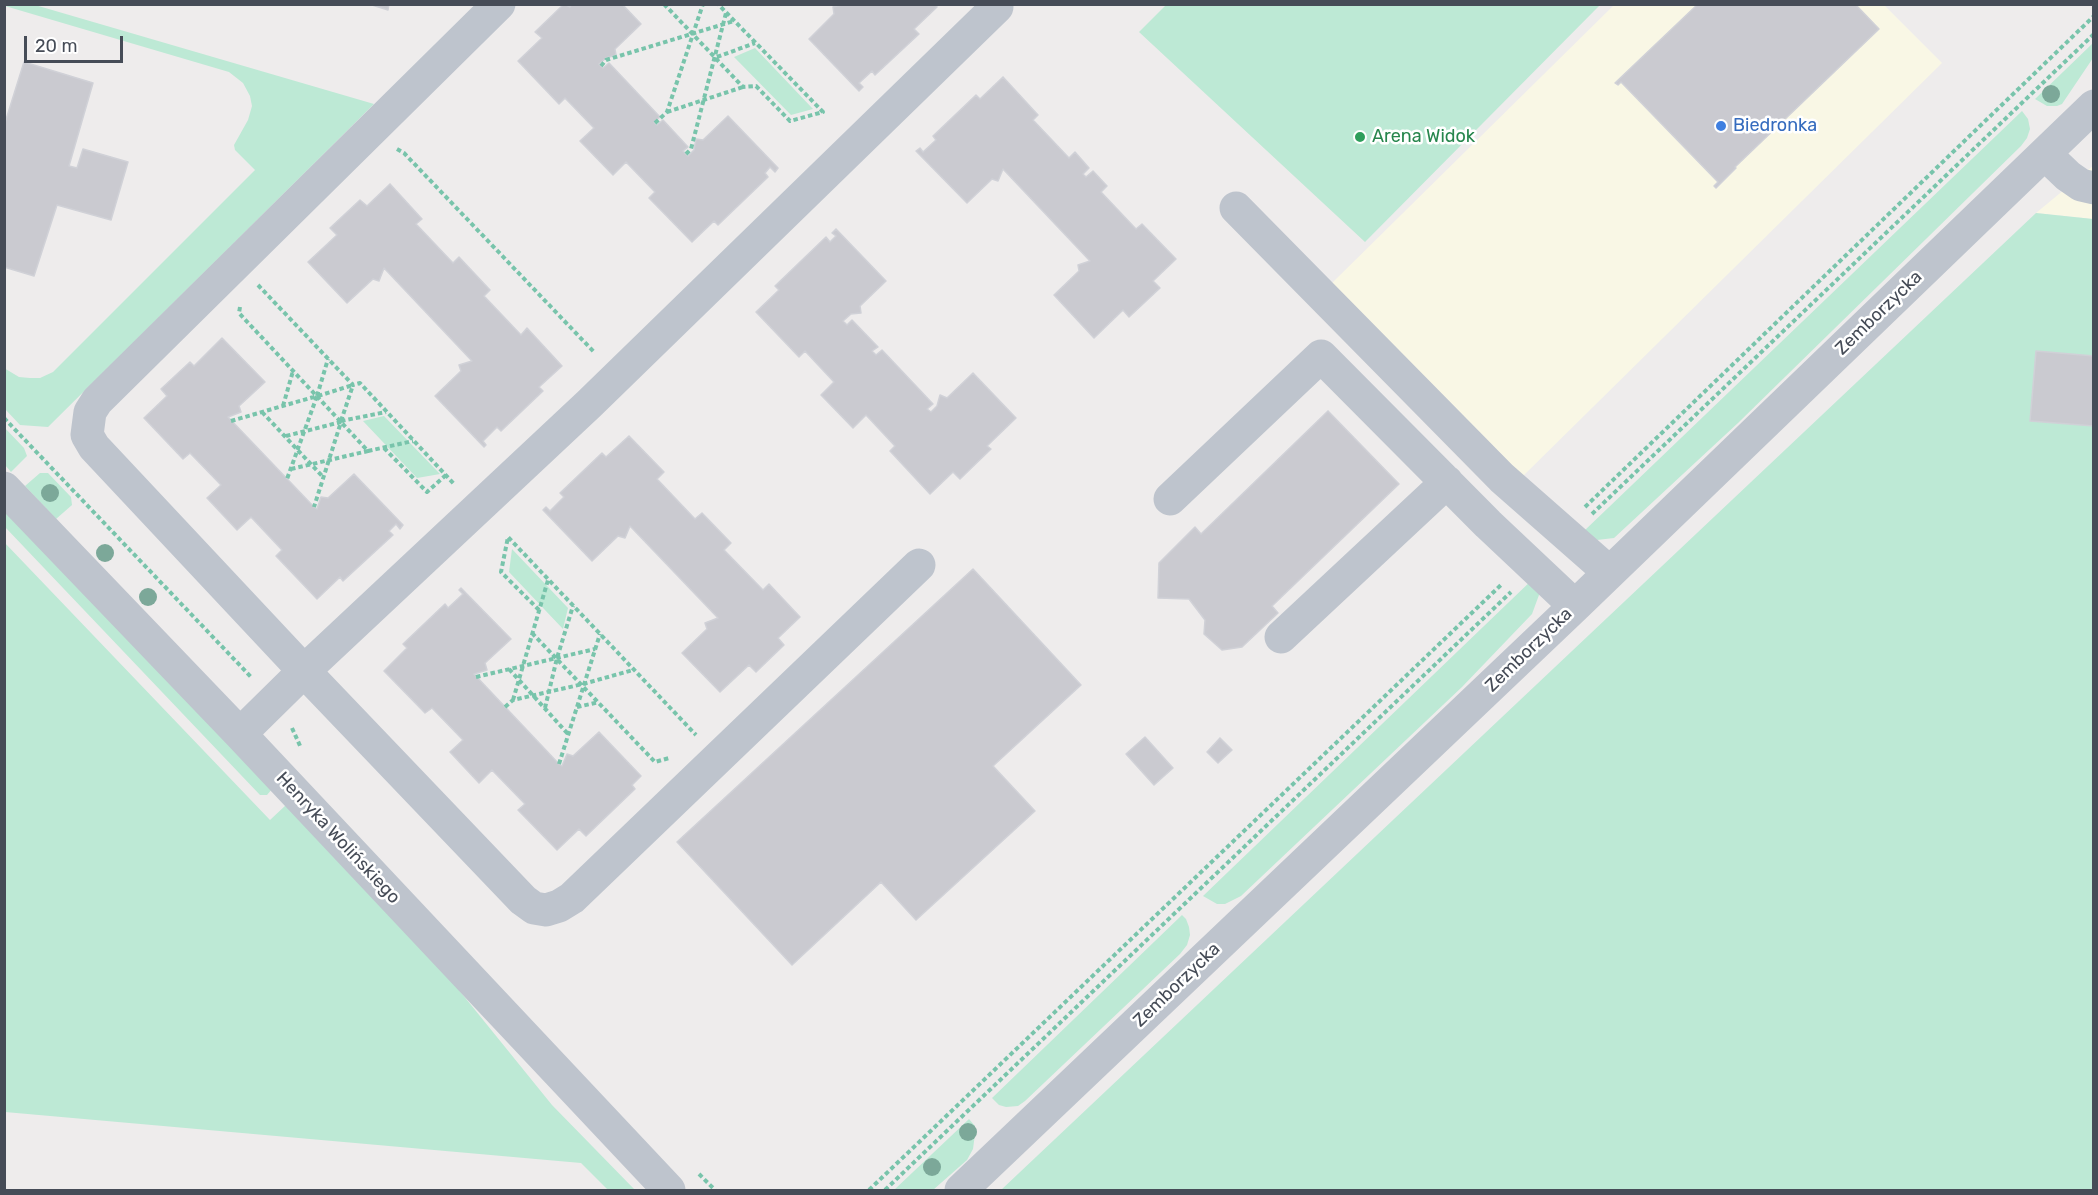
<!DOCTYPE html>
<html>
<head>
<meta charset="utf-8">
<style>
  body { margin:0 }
  #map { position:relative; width:2098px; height:1195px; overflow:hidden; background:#eeecec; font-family:Rubik,sans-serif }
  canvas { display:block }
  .frame { position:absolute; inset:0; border:6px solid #464c57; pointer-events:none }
  .scale { position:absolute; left:24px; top:36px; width:99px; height:27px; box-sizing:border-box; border:3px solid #464c57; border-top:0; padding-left:8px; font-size:18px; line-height:21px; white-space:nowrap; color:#464c57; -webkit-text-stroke:4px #fff; paint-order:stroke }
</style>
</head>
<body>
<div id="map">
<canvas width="2098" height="1195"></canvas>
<div class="frame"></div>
<div class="scale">20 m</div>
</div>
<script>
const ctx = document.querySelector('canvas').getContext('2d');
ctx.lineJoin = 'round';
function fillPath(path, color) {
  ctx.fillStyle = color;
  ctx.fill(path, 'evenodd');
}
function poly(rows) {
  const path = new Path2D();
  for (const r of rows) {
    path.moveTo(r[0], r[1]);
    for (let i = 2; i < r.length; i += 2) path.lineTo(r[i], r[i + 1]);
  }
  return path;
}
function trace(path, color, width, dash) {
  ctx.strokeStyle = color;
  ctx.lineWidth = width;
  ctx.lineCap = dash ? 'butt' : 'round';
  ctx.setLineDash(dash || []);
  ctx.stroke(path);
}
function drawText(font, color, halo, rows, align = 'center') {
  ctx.font = font + ' Rubik,sans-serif';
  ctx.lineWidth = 5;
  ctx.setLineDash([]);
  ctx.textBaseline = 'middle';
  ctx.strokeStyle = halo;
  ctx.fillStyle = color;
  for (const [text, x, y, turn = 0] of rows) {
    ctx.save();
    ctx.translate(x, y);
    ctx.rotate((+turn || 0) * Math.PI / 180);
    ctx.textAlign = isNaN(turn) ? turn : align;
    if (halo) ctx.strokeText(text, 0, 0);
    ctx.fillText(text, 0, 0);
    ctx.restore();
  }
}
const commercial = poly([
  [1614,5,1884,5,1942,63,1523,476,1332,283],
  [2093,166,2093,219,2036,213]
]);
const green = poly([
  [1167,4,1600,4,1600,5,1365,242,1139,32],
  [5,5,35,5,374,104,48,427,20,425,5,409,4,368,19,377,30,378,40,378,53,372,255,170,235,150,234,145,248,120,252,106,250,96,243,83,229,72,5,6],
  [2093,43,2093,58,2062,104,2057,106,2047,106,2035,99],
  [755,48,813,109,791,115,734,57],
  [2022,111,2028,119,2030,129,2027,138,2021,146,1738,423,1614,538,1597,540,1584,531],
  [2036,213,2093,219,2093,1190,1001,1190],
  [384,416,440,474,417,478,363,421],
  [4,427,24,448,27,456,11,472,5,465],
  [40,473,48,473,71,497,72,505,56,519,25,486],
  [4,510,272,789,267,795,260,795,5,527],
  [4,542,270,820,286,805,437,963,552,1105,635,1190,608,1190,581,1163,5,1112],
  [512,549,568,608,563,629,509,572],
  [1535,577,1539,585,1539,595,1532,614,1462,687,1241,896,1225,904,1217,904,1203,896],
  [1182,915,1186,919,1189,927,1190,935,1187,945,1180,954,1025,1101,1018,1106,1006,1107,999,1105,992,1098],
  [969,1119,975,1126,975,1134,973,1149,967,1160,933,1190,894,1190]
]);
const building = poly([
  [369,4,389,4,388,10,369,4],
  [564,4,570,7,572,4,622,4,641,24,615,49,616,55,606,58,599,64,603,68,609,63,660,117,654,122,657,125,663,120,688,147,683,151,688,156,694,150,696,139,703,140,728,116,778,168,775,172,770,167,765,173,768,177,718,225,714,221,692,242,649,198,655,192,626,162,613,175,580,141,594,128,565,98,559,104,518,61,542,38,535,32,564,4],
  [846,4,935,4,937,7,914,29,919,34,875,75,872,71,859,83,863,87,859,91,809,39,834,14,833,7,846,4],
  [1698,4,1855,4,1879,29,1735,167,1736,168,1716,188,1714,186,1718,182,1621,82,1618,85,1615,83,1698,4],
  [24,62,93,83,69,166,77,168,83,149,128,162,111,220,57,205,34,276,4,267,4,126,24,62],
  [1003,77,1038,115,1033,120,1069,158,1075,152,1089,168,1083,174,1086,177,1093,171,1107,186,1101,192,1136,229,1142,224,1176,259,1153,281,1160,288,1129,317,1123,310,1094,338,1054,295,1079,271,1078,265,1090,261,1003,169,998,181,992,179,967,203,916,151,920,148,923,152,936,140,933,136,976,95,980,99,1003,77],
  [390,184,422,219,416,224,453,263,459,257,490,290,484,296,521,335,527,328,562,366,539,387,543,391,501,431,497,427,483,441,486,445,484,447,435,396,461,371,459,365,472,361,384,268,379,281,373,279,347,303,308,262,337,235,330,228,360,200,367,206,390,184],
  [836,229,886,281,860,306,861,313,851,314,843,321,847,325,852,320,878,347,872,351,876,355,882,350,933,404,927,409,931,412,937,406,940,395,947,398,973,373,1016,418,987,446,991,449,960,479,953,472,930,494,890,451,895,446,866,415,853,428,821,395,834,382,805,351,799,357,756,312,779,290,775,286,826,237,830,242,836,236,832,233,836,229],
  [222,338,265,382,239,406,241,412,228,417,314,507,317,509,321,497,328,498,354,474,403,525,400,529,396,524,389,531,393,535,343,581,340,577,317,599,276,556,282,550,251,517,237,530,207,498,221,485,190,453,183,459,144,418,167,396,161,389,190,362,194,366,222,338],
  [2036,351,2094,356,2094,426,2030,421,2036,351],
  [1328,411,1399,484,1272,606,1278,613,1242,647,1222,650,1204,634,1205,620,1189,599,1158,598,1159,563,1195,527,1201,534,1328,411],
  [629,436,664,472,657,479,695,519,702,513,731,543,724,550,763,590,769,584,800,617,778,638,784,645,756,672,749,665,720,692,682,653,707,629,705,623,718,618,630,526,625,538,618,536,592,561,543,510,546,507,550,511,564,497,560,493,602,453,606,457,629,436],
  [973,569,1081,685,993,766,1035,811,916,920,881,882,792,965,677,842,973,569],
  [461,588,511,639,485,663,487,670,474,674,559,764,562,766,567,754,573,756,599,732,641,776,632,785,635,789,586,836,579,829,557,850,518,810,525,804,492,770,479,783,450,752,463,740,432,708,425,713,384,671,407,648,403,644,445,604,448,608,463,594,459,590,461,588],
  [1145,737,1173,768,1154,785,1126,754,1145,737],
  [1220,738,1232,750,1218,763,1207,752,1220,738]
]);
const path = poly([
  [664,4,743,87,756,86,790,121,823,112,718,4],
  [717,57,755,43],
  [601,66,606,60,734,21],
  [667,112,743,87],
  [655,123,667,112,703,4],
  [397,149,404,153,594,352],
  [686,154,691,149,726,13],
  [258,285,353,385,360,383,454,484,453,485],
  [240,307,239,313,368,451,413,441],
  [317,396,328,359],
  [318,396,353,385],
  [283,406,293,371],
  [262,412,323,477],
  [4,418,252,678],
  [231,421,317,396,287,479],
  [341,421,386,412],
  [341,421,353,385],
  [286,436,341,422,314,507],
  [384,448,427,492,446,475],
  [291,469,368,451],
  [1585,507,2094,16],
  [1592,514,2094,34],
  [539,610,501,572,508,537,696,735],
  [532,633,655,762,669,758],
  [509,669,568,734],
  [476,677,595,649],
  [513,700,548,580],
  [505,707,513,700,583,684,633,670],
  [577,707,599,702],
  [545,708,557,658,573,606],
  [292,728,301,748],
  [559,764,600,634],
  [699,1174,715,1190],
  [869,1190,1502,584],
  [885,1190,1511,592]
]);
const minor = poly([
  [2045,154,2068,176,2081,185,2094,188],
  [1236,208,1502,478,1609,572],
  [4,488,240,734,669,1190],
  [1170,499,1321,356,1488,524,1575,606],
  [919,565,572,898,559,906,546,910,534,908,523,900,304,671,589,404,997,7],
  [1281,637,1447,482],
  [240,734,304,671,94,447,87,435,90,412,97,401,499,4],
  [961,1190,1575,606,2094,106]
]);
const trees = [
  [2051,94],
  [50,493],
  [105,553],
  [148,597],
  [968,1132],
  [932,1167]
];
const markers = [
  [1721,126,6,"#3f7fe0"],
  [1360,137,6,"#2e9e5b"]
];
const shopNames = [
  ["Biedronka",1733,126]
];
const leisureNames = [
  ["Arena Widok",1372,137]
];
const streetNames = [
  ["Zemborzycka",1879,313,-44],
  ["Zemborzycka",1529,650,-44],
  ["Henryka Wolińskiego",338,838,47],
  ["Zemborzycka",1177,985,-44]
];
fillPath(commercial, '#f9f7e5');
fillPath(green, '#bde9d5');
fillPath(building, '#cacad0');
trace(building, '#d0d1d7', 1.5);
trace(path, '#78c4ab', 4, [4.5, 3]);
trace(minor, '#bec4cd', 33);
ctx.fillStyle = '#7ca899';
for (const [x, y] of trees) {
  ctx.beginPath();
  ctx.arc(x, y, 9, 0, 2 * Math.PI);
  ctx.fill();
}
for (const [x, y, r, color] of markers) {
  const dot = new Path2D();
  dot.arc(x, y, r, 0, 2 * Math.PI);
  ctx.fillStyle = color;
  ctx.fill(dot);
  trace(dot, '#fff', 2);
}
drawText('18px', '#366cbe', '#fff', shopNames, 'left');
drawText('18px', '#27864d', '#fff', leisureNames, 'left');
drawText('18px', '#464c57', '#fff', streetNames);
</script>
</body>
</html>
